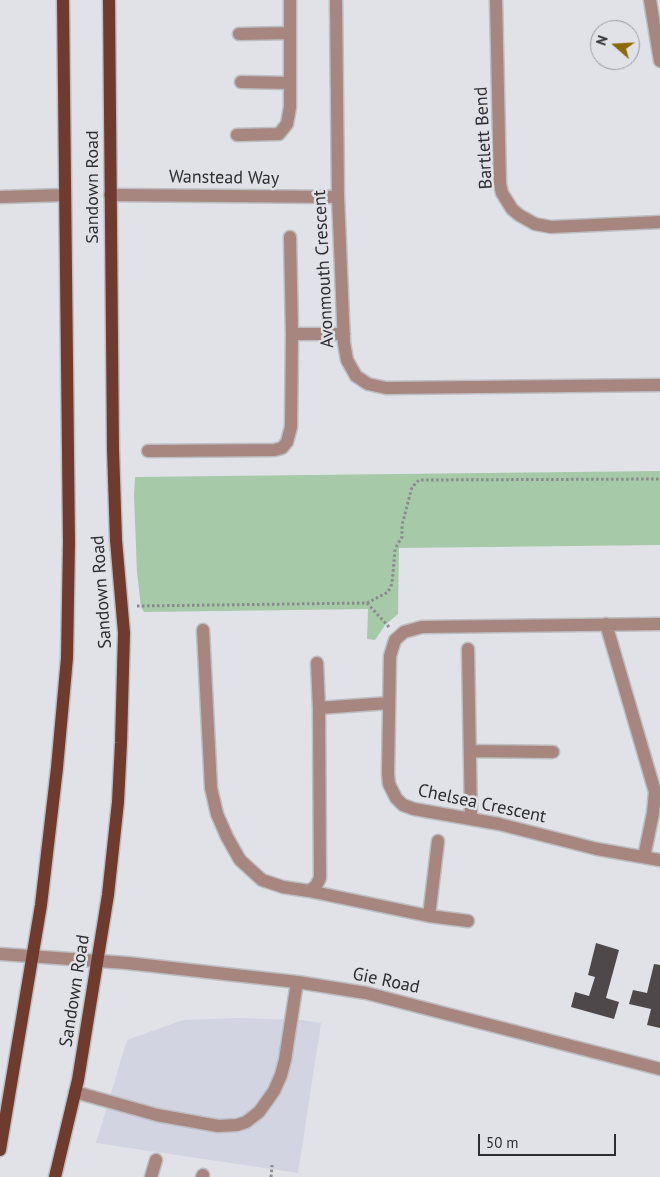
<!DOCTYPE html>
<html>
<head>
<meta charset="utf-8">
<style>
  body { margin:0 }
  #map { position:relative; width:660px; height:1177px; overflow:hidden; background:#e0e2e7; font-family:"PT Sans",sans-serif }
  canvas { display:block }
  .north { position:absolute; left:590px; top:20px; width:50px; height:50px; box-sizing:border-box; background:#e0e2e7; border:1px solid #989a9e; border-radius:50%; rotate:289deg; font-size:14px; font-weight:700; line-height:20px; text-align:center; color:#2d2e30 }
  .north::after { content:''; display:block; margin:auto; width:18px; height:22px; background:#8c6809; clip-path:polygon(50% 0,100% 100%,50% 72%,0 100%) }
  .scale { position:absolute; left:478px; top:1134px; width:138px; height:22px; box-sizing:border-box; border:2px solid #2d2e30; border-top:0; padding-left:6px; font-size:15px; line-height:18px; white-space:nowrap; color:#2d2e30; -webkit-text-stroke:4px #e0e2e7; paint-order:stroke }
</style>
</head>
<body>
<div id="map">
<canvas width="660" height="1177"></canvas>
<div class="north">N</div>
<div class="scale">50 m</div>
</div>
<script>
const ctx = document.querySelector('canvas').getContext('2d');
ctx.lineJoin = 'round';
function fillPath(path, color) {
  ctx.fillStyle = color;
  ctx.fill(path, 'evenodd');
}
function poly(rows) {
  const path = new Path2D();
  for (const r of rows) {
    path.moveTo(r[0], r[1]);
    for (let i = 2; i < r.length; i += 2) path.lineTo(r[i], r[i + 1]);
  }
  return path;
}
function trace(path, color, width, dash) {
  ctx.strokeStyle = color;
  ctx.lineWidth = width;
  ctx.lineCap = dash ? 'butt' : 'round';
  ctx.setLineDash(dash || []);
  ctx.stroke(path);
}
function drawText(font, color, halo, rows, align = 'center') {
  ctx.font = font + ' "PT Sans",sans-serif';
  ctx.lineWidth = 5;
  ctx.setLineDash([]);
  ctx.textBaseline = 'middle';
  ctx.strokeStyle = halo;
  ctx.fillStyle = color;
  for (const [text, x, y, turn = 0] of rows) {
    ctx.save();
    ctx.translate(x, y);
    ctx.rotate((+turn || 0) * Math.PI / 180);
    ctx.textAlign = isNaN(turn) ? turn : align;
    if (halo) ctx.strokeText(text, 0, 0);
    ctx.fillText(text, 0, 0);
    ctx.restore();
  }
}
const built = poly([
  [237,1018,302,1020,321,1023,298,1173,96,1143,127,1040,183,1020]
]);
const green = poly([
  [660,471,660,545,399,548,398,614,385,625,375,640,367,639,368,609,144,612,141,607,137,572,134,496,135,477]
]);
const building = poly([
  [596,943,619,950,606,998,619,1002,614,1019,571,1007,575,992,589,996,595,977,588,975],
  [654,964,660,965,660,1028,647,1025,651,1009,629,1004,633,990,647,993]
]);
const path = poly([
  [367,603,389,627],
  [137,606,367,603,388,592,392,584,395,549,402,537,402,525,412,487,419,480,660,479],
  [271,1177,272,1165]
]);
const minor = poly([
  [336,0,338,197,344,343,347,360,356,376,368,384,386,388,660,385],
  [496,0,500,184,502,193,512,209,519,215,535,224,551,227,660,222],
  [650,0,660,61],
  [239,34,290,33],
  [241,82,290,83],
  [237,135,279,134,287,124,290,107,290,0],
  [110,195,338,197],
  [0,197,65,195],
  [290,237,292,334],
  [148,451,274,450,282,448,287,442,291,427,292,334,344,334],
  [606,624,655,792,653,813,644,857],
  [660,624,422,627,404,632,395,640,390,656,388,774,389,784,396,798,403,805,414,809,499,824,597,849,660,860],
  [203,630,211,788,217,814,227,837,240,860,262,880,283,887,309,891,316,886,320,878,319,708,389,703],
  [468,649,471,819],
  [317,663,319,708],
  [470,751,553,752],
  [309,891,429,916,468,921],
  [429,916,438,841],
  [0,954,127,963,297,982,366,993,660,1069],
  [75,1092,157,1115,218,1126,237,1125,246,1122,259,1112,274,1091,281,1075,285,1060,297,982],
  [151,1177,156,1160],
  [202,1177,203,1175]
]);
const major = poly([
  [0,1150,41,905,57,768,67,658,69,542,63,0],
  [55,1177,78,1080,108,895,118,802,121,743,124,633,116,540,113,449,109,0]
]);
const streetNames = [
  ["Bartlett Bend",484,138,-93],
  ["Wanstead Way",224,178,1],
  ["Sandown Road",93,187,-90],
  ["Avonmouth Crescent",324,269,-93],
  ["Sandown Road",102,592,-94],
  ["Chelsea Crescent",482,804,12],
  ["Gie Road",386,981,12],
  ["Sandown Road",75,991,-81]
];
fillPath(built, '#d2d4e1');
fillPath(green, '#a6c9a8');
fillPath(building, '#4e484b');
trace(minor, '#bcbec2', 15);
trace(major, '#bcbec2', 15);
trace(path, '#8a8b8f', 3, [2.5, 2.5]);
trace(minor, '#a6867e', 12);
trace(major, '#6f3b2e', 12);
drawText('18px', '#2d2e30', '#e0e2e7', streetNames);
</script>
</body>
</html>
